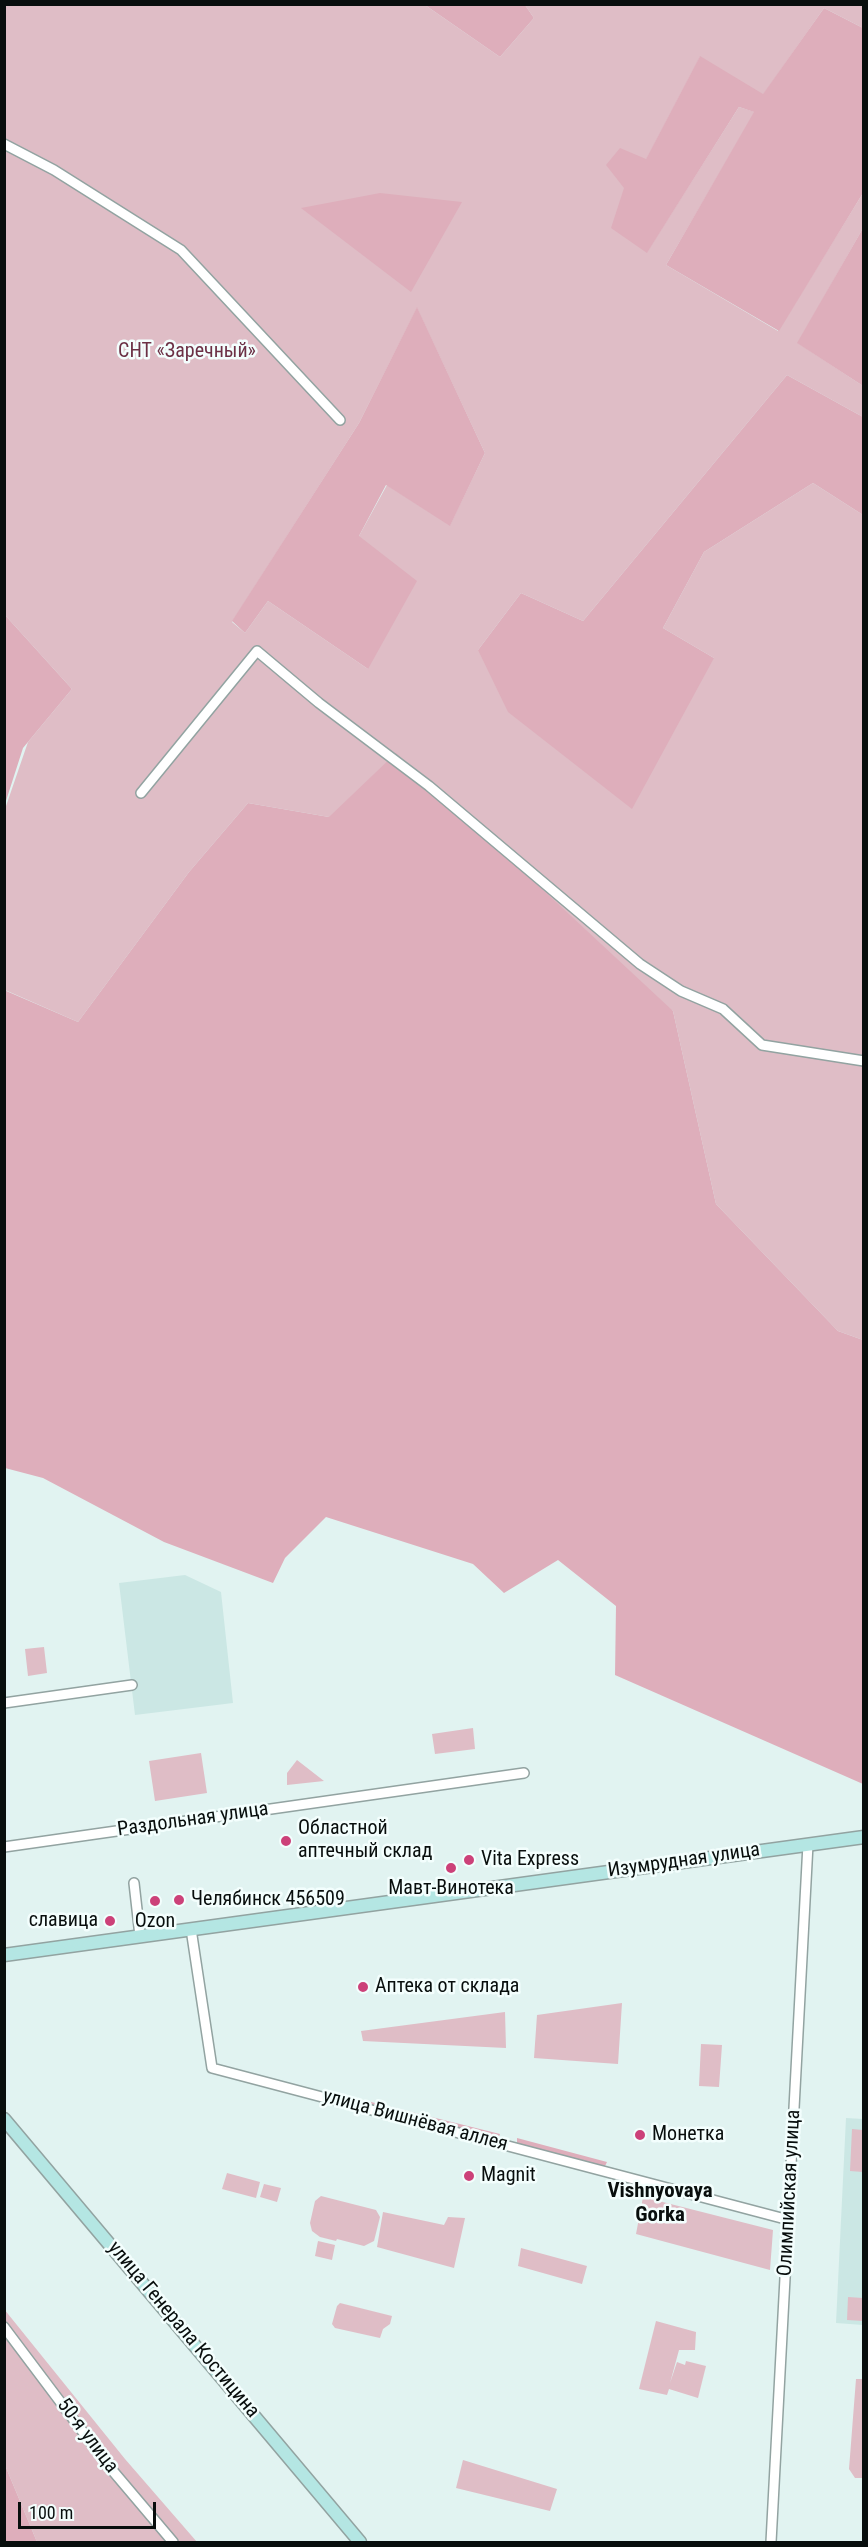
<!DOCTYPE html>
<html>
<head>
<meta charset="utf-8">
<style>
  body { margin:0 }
  #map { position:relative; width:868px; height:2547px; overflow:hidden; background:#e1f3f1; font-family:"Roboto Condensed",sans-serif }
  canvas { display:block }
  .frame { position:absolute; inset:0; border:6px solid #080e0d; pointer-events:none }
  .scale { position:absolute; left:18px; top:2502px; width:138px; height:27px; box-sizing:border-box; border:3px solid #080e0d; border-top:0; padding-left:8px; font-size:18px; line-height:21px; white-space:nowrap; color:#080e0d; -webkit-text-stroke:4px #f3fefd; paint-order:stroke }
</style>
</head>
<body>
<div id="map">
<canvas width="868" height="2547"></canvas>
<div class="frame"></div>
<div class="scale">100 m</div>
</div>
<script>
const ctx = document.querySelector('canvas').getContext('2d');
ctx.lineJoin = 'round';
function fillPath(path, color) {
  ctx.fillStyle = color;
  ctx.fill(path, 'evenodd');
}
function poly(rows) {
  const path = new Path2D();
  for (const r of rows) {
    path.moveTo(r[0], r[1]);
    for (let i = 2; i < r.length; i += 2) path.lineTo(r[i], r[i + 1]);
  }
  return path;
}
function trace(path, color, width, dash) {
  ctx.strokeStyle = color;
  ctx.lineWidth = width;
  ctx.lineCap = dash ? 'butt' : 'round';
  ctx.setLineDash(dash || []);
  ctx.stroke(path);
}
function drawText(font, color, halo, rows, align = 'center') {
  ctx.font = font + ' "Roboto Condensed",sans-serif';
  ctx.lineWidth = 5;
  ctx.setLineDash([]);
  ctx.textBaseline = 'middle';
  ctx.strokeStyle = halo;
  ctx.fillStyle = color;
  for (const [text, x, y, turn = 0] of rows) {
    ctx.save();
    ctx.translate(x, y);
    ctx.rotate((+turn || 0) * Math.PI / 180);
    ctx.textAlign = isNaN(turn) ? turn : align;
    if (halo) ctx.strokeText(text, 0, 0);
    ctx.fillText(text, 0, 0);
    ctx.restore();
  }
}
const built = poly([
  [185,1575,221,1592,233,1703,135,1715,119,1583],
  [846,2118,863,2119,863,2325,836,2323]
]);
const green = poly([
  [5,5,425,5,500,57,534,18,525,5,863,5,863,28,824,8,763,95,700,57,646,160,624,188,647,252,739,107,755,112,666,265,778,331,863,193,863,228,798,343,863,386,863,417,787,375,583,621,521,593,478,650,714,658,663,628,704,552,813,483,863,515,863,1340,838,1331,716,1204,673,1011,329,817,248,803,189,872,78,1022,5,990,5,809,28,742,72,689,5,615],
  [417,308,485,453,450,525,387,485,359,536,368,669,268,601,245,633,232,622,359,423],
  [44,1647,47,1673,28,1676,25,1649],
  [473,1728,475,1749,435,1754,432,1734],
  [201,1753,207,1793,155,1801,149,1761],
  [297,1760,324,1781,287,1785,287,1773],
  [622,2003,618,2064,534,2058,537,2015],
  [505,2012,506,2048,363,2041,361,2031],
  [701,2044,722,2045,719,2087,699,2086],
  [852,2129,863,2130,863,2172,850,2171],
  [227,2173,260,2182,256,2198,222,2189],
  [264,2184,281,2188,277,2202,260,2197],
  [321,2196,376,2210,380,2217,374,2241,364,2246,337,2239,336,2241,320,2237,312,2231,310,2223,315,2201],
  [643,2197,773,2230,770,2270,636,2234],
  [383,2212,444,2225,448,2217,465,2218,454,2268,377,2247],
  [318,2241,335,2245,332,2260,315,2256],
  [521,2248,587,2266,582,2284,518,2266],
  [848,2297,863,2298,863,2321,847,2320],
  [340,2303,392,2316,390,2324,383,2329,380,2338,335,2328,332,2324,337,2306],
  [4,2309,125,2459,197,2542,37,2542,5,2465],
  [656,2321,696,2332,695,2350,679,2350,670,2383,677,2362,685,2365,686,2361,706,2366,698,2398,669,2389,667,2395,639,2389],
  [856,2379,863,2379,863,2478,855,2478,849,2469],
  [463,2460,557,2489,550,2511,456,2488]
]);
const forest = poly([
  [425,5,525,5,534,18,500,57],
  [824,8,863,28,863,193,779,331,666,265,754,112,739,107,647,253,611,228,624,188,606,165,620,148,646,159,700,56,763,94],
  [380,193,462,202,411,292,301,208],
  [863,228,864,385,863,386,797,343],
  [417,307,485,453,450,526,386,485,359,536,417,581,368,669,268,601,245,633,232,621,359,423],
  [787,375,863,417,863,515,813,483,704,552,663,628,714,658,632,809,508,712,478,650,521,593,583,621],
  [5,615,72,689,23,748,5,804],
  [396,753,673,1011,716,1204,838,1331,863,1340,863,1784,615,1675,616,1606,558,1560,504,1593,473,1564,326,1517,285,1558,273,1583,164,1542,43,1478,5,1468,4,990,78,1022,189,872,248,803,329,817],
  [363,2100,500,2134,498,2139,361,2104],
  [517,2138,607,2162,604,2168,517,2145],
  [4,2465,5,2465,37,2542,5,2542]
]);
const street = poly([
  [4,144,54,170,181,250,340,420],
  [141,793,257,651,319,703,429,786,640,964,681,991,723,1009,762,1045,864,1061],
  [4,1703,132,1685],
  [4,1847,524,1773],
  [134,1883,140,1936],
  [191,1929,212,2068,789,2220],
  [4,2327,107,2464,173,2542],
  [771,2542,808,1844]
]);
const secondary = poly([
  [4,1955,864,1837],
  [4,2119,360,2542]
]);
const markers = [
  [286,1841,6,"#cc4179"],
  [469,1860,6,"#cc4179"],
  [451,1868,6,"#cc4179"],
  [179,1900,6,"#cc4179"],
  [155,1901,6,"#cc4179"],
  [110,1921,6,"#cc4179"],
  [363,1987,6,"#cc4179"],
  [640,2135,6,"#cc4179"],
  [469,2176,6,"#cc4179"]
];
const parkNames = [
  ["СНТ «Заречный»",187,352]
];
const streetNames = [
  ["Раздольная улица",193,1820,-8],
  ["Изумрудная улица",684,1861,-8],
  ["улица Вишнёвая аллея",415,2121,15],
  ["Олимпийская улица",790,2193,-87],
  ["улица Генерала Костицина",183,2330,50],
  ["50-я улица",87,2436,53]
];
const poiNames = [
  ["Областной",298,1829],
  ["аптечный склад",298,1852],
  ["Vita Express",481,1860],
  ["Мавт-Винотека",451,1889,"center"],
  ["Челябинск 456509",191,1900],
  ["славица",98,1921,"right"],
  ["Ozon",155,1922,"center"],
  ["Аптека от склада",375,1987],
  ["Монетка",652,2135],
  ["Magnit",481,2176]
];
const neighbourhoodNames = [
  ["Vishnyovaya",660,2192],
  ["Gorka",660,2216]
];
fillPath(built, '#cbe7e4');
fillPath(green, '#dfbdc6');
fillPath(forest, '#deaebb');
trace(street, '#92a3a1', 12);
trace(secondary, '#92a3a1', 15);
trace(street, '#fff', 9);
trace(secondary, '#b4e6e3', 12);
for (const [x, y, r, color] of markers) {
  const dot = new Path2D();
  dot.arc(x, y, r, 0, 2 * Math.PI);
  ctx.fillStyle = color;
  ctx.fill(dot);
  trace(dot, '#f3fefd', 2);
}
drawText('20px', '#6c3045', '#f3fefd', parkNames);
drawText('20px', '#080e0d', '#f3fefd', streetNames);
drawText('20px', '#080e0d', '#f3fefd', poiNames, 'left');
drawText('bold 21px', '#080e0d', '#f3fefd', neighbourhoodNames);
</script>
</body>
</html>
